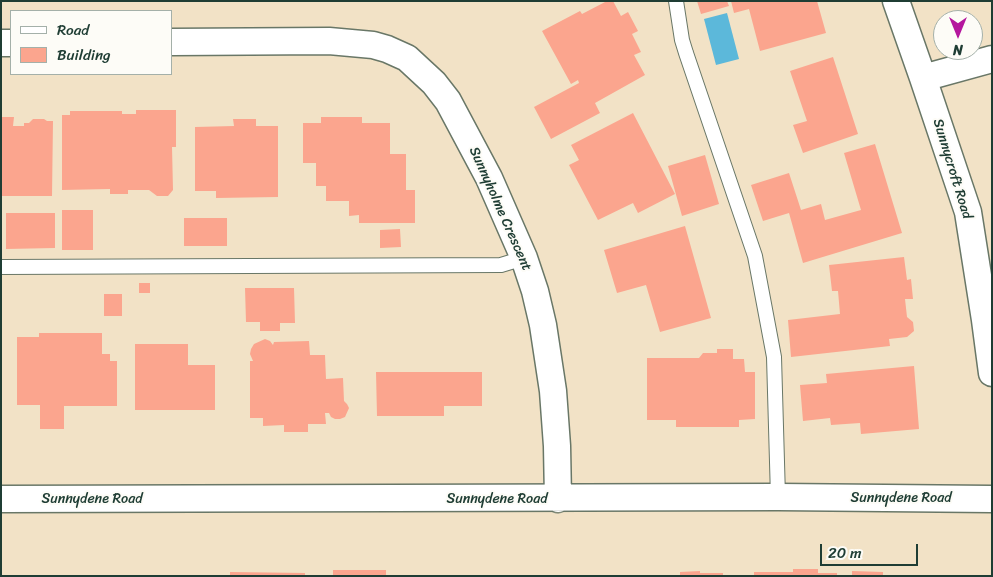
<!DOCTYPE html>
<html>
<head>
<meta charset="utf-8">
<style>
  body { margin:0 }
  #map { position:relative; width:993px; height:577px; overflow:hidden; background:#f2e2c6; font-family:Sriracha,sans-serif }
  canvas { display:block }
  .frame { position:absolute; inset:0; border:2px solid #1f3d34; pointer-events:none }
  .legend { position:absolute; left:10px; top:10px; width:162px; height:65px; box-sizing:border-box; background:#fdfcf7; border:1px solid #a4b0a9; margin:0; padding:6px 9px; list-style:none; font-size:15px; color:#1f3d34 }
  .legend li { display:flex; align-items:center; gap:10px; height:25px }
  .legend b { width:25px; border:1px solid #a4b0a9 }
  .north { position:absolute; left:933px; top:10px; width:50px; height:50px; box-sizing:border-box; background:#fdfcf7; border:1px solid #a4b0a9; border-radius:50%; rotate:180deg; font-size:14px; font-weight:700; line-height:20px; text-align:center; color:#1f3d34 }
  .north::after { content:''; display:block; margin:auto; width:18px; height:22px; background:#b5179e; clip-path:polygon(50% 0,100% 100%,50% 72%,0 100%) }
  .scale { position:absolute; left:820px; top:544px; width:98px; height:22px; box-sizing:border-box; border:2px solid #1f3d34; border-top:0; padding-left:6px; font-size:15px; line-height:18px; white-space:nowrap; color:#1f3d34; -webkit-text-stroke:4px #fdfcf7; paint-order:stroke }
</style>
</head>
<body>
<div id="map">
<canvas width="993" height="577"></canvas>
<div class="frame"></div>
<ul class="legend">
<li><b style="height:6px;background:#fff"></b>Road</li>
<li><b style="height:14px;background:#fba58e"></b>Building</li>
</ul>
<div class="north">N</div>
<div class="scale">20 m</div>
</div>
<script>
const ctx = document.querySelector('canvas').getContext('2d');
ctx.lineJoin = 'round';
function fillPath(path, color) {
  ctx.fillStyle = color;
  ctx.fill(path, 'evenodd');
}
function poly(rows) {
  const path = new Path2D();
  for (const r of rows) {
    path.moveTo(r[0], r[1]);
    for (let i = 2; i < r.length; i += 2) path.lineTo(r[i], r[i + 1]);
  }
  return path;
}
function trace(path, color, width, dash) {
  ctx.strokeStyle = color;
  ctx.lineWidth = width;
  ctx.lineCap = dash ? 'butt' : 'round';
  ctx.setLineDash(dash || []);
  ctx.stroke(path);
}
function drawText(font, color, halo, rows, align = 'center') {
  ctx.font = font + ' Sriracha,sans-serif';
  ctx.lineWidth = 4;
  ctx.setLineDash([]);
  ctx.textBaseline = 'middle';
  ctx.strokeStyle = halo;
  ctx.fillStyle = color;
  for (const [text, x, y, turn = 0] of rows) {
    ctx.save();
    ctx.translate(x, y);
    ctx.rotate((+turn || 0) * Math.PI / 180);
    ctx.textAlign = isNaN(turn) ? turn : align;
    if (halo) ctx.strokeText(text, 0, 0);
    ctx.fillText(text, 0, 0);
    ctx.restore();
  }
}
const water = poly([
  [727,13,739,59,716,65,704,19]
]);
const building = poly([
  [607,1,613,1,621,16,628,12,638,31,632,34,641,52,634,55,645,75,595,103,600,113,551,139,534,107,579,83,578,80,571,84,542,31,580,11,582,14],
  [697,1,727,1,729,6,701,14],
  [731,1,817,1,826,33,760,51,749,9,734,13],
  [833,57,858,134,803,153,793,125,807,121,790,71],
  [136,110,176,110,176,147,172,147,173,190,168,196,157,196,149,190,128,190,128,194,110,194,110,189,62,190,62,115,70,115,70,111,122,111,122,114,136,114],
  [633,113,675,194,638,213,633,203,598,220,569,165,579,160,571,145],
  [1,117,14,117,13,126,24,126,24,123,29,123,33,119,44,119,47,121,53,121,52,196,1,196],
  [321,117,362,117,362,123,390,123,390,154,406,154,406,190,415,190,415,223,359,223,359,215,349,216,349,201,326,201,326,186,316,186,316,163,303,163,303,123,321,123],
  [233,119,256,119,256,126,278,126,278,197,216,198,216,191,195,191,195,127,234,126],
  [875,144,902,233,803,263,789,213,763,221,751,185,789,173,801,210,821,204,825,220,861,210,844,153],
  [705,155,719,204,682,216,668,166],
  [62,210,93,210,93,250,62,250],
  [6,213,55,213,55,248,6,249],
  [184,218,227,218,227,246,184,246],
  [685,226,711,318,660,332,646,285,617,293,604,250],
  [400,229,401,247,380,248,380,230],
  [904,257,907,280,911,279,913,299,905,299,907,317,913,322,914,331,907,337,889,339,890,346,791,357,788,320,840,314,838,291,832,291,829,265],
  [139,283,150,283,150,293,139,293],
  [245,288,294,288,295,323,280,323,280,331,260,331,260,322,246,322],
  [104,294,122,294,122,316,104,316],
  [39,333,102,333,102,354,110,354,110,361,117,361,117,406,64,406,64,429,40,429,40,405,17,405,17,337,39,337],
  [265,339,270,341,273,345,274,342,309,341,310,355,325,355,326,379,343,378,344,401,347,404,349,408,345,417,340,419,335,419,331,417,329,413,325,413,326,424,308,424,308,432,284,432,284,425,263,426,263,418,250,418,250,361,253,361,250,354,251,349,254,344],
  [135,344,188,344,188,365,215,365,215,410,135,410],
  [717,349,733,349,733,359,744,359,745,372,755,372,755,419,739,420,739,427,676,427,676,420,647,420,647,358,699,358,703,353,717,353],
  [914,366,919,429,861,434,860,423,831,425,830,418,803,421,800,385,827,383,826,374],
  [376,372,482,372,482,406,444,406,444,416,377,416],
  [793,569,818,569,818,573,837,573,837,576,754,576,754,572,793,572],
  [333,570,386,570,386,576,333,576],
  [700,571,700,573,723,573,723,576,680,576,680,572],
  [852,571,883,572,883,576,852,576],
  [230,572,305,573,305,576,230,576]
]);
const service = poly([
  [676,1,682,40,686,53,755,256,774,357,778,497],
  [1,267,501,265,524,258]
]);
const minor = poly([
  [896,1,923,78,968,212,985,320,992,373],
  [171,42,329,41,373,45,387,49,407,58,434,83,448,101,489,178,524,258,535,291,543,325,553,391,557,446,558,499],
  [1,43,11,43],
  [923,78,992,59],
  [1,499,778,497,992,499]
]);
const streetNames = [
  ["Sunnycroft Road",952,169,73],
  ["Sunnyholme Crescent",500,209,66],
  ["Sunnydene Road",901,498],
  ["Sunnydene Road",92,499],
  ["Sunnydene Road",497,499]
];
fillPath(water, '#5cb8da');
fillPath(building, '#fba58e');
trace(service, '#697767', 16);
trace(minor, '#697767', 29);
trace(service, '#fff', 14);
trace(minor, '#fff', 26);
drawText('14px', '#1f3d34', '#fdfcf7', streetNames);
</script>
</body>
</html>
